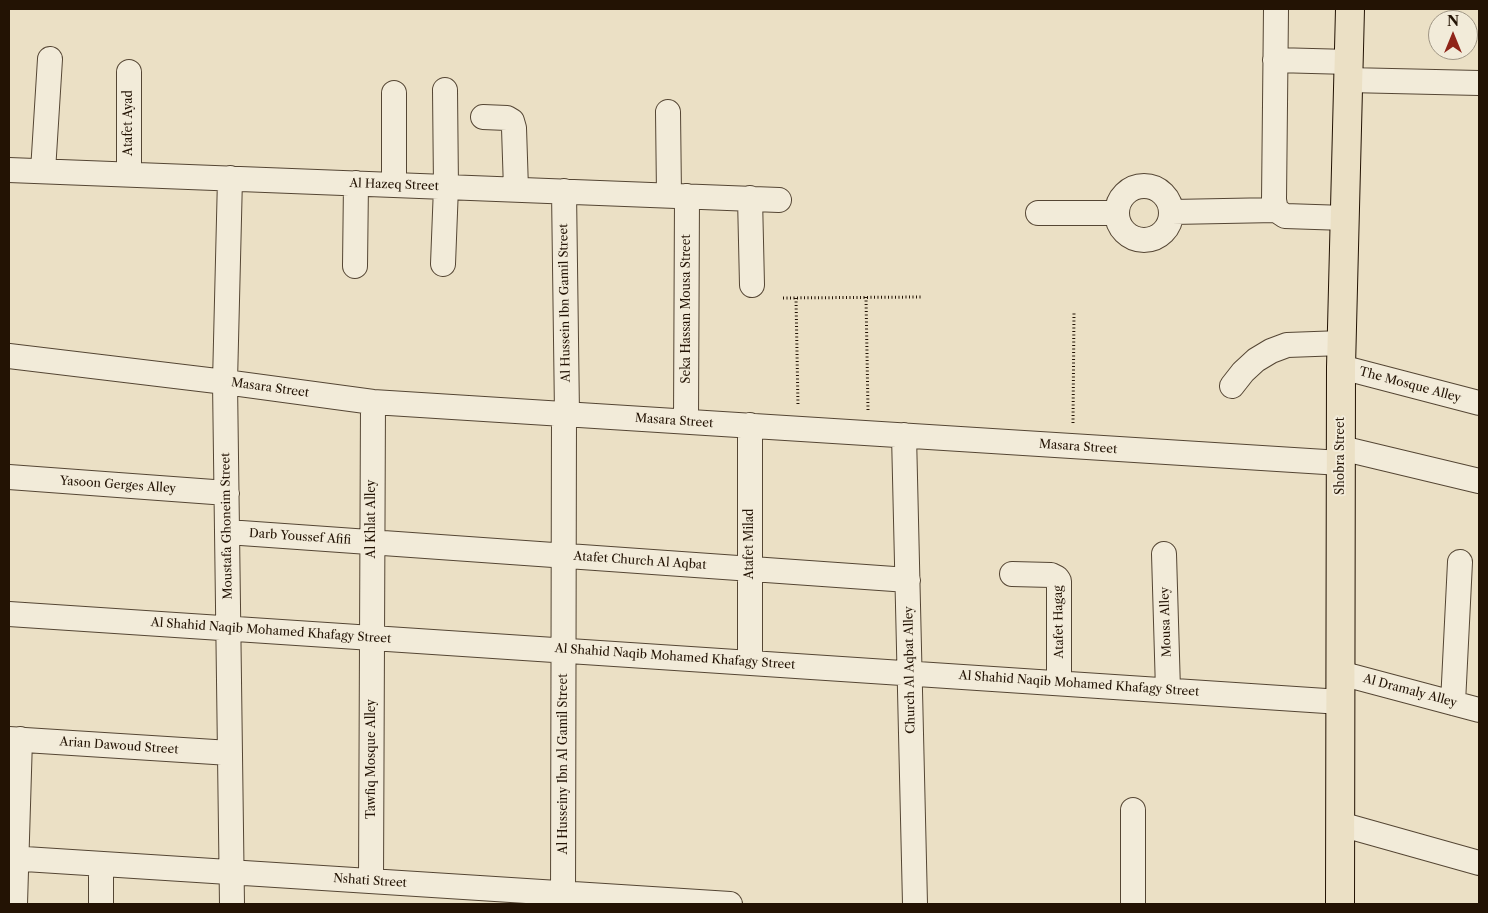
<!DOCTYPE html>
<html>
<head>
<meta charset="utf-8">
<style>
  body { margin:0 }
  #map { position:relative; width:1488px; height:913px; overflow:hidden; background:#ebe0c5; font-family:"Libre Caslon Text",serif }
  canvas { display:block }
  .frame { position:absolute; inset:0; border:10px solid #231304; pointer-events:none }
  .north { position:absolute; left:1428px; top:10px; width:50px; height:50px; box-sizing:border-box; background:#f2ebd9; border:1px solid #9f9584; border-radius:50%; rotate:0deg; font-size:14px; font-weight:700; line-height:20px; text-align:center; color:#231304 }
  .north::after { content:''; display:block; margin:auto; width:18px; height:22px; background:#8f2418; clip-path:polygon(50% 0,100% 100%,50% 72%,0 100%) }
</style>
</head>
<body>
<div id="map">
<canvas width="1488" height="913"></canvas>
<div class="frame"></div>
<div class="north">N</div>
</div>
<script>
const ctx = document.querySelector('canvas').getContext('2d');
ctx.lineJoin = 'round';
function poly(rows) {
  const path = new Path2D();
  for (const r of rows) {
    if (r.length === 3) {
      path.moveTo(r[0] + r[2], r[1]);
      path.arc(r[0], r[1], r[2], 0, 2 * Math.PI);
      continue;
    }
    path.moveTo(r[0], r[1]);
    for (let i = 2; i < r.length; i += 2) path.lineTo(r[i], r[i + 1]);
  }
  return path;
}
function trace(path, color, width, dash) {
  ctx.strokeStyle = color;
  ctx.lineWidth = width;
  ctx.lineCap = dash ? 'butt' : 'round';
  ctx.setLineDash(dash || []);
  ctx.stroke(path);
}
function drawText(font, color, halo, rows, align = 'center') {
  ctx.font = font + ' "Libre Caslon Text",serif';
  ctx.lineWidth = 4;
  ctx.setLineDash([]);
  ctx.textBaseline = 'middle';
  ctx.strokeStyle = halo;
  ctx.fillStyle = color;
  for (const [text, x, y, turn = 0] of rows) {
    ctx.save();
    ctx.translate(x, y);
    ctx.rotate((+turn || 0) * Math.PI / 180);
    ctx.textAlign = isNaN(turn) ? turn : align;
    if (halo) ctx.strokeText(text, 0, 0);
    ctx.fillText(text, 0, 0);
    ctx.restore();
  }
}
const path = poly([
  [866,297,868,410],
  [783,298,921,297],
  [796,298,798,406],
  [1073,423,1074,312]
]);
const minor = poly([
  [1276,9,1274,200,1276,210,1285,216,1345,218],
  [1275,60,1349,62],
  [129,72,129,174],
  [1348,80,1479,83],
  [394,93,394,185],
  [668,112,669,195],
  [483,117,507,118,512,121,514,128,516,189],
  [9,170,779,200],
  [43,171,50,59],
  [230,178,225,382,232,904],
  [1144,213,27],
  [564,191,567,414],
  [750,198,752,285],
  [1172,212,1276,210],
  [1038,213,1117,213],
  [443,264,446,187,445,90],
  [355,266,356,183],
  [9,356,225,382,373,402,1341,463],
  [1341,367,1479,403],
  [1232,386,1243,372,1256,360,1271,351,1287,345,1342,343],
  [686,421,687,196],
  [904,435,915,904],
  [1341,448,1479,481],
  [9,477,227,493],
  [227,532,908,580],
  [1164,554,1168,690],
  [1012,574,1051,575,1057,578,1059,581,1059,683],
  [9,614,1341,702],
  [750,662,750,425],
  [1340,673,1479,710],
  [1453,703,1460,562],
  [9,739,230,753],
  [1340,824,1479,863],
  [9,858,730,904],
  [101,864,101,904],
  [371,881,373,402],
  [15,904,20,739],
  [563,904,564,413],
  [1133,904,1133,810]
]);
const major = poly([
  [1340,904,1341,367,1350,9]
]);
const streetNames = [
  ["Atafet Ayad",129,123,-90],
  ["Al Hazeq Street",394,185,2],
  ["Al Hussein Ibn Gamil Street",565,303,-91],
  ["Seka Hassan Mousa Street",687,309,-90],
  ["The Mosque Alley",1410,385,15],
  ["Masara Street",270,388,8],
  ["Masara Street",674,421,4],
  ["Masara Street",1078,447,4],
  ["Shobra Street",1341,456,-90],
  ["Yasoon Gerges Alley",118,485,4],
  ["Al Khlat Alley",372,519,-90],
  ["Moustafa Ghoneim Street",227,526,-91],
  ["Darb Youssef Afifi",300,537,4],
  ["Atafet Milad",750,544,-90],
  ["Atafet Church Al Aqbat",640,561,4],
  ["Atafet Hagag",1059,622,-91],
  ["Mousa Alley",1166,622,-92],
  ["Al Shahid Naqib Mohamed Khafagy Street",271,631,4],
  ["Al Shahid Naqib Mohamed Khafagy Street",675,657,4],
  ["Church Al Aqbat Alley",910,670,-91],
  ["Al Shahid Naqib Mohamed Khafagy Street",1079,684,4],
  ["Al Dramaly Alley",1410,691,15],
  ["Arian Dawoud Street",119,746,4],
  ["Tawfiq Mosque Alley",372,759,-90],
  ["Al Husseiny Ibn Al Gamil Street",564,764,-90],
  ["Nshati Street",370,881,4]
];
trace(minor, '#554634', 26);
trace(major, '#231304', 30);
trace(path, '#231304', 3, [1, 2.5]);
trace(minor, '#f2ebd9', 24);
trace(major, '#ebe0c5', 28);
drawText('12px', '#231304', '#f2ebd9', streetNames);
</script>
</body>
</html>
